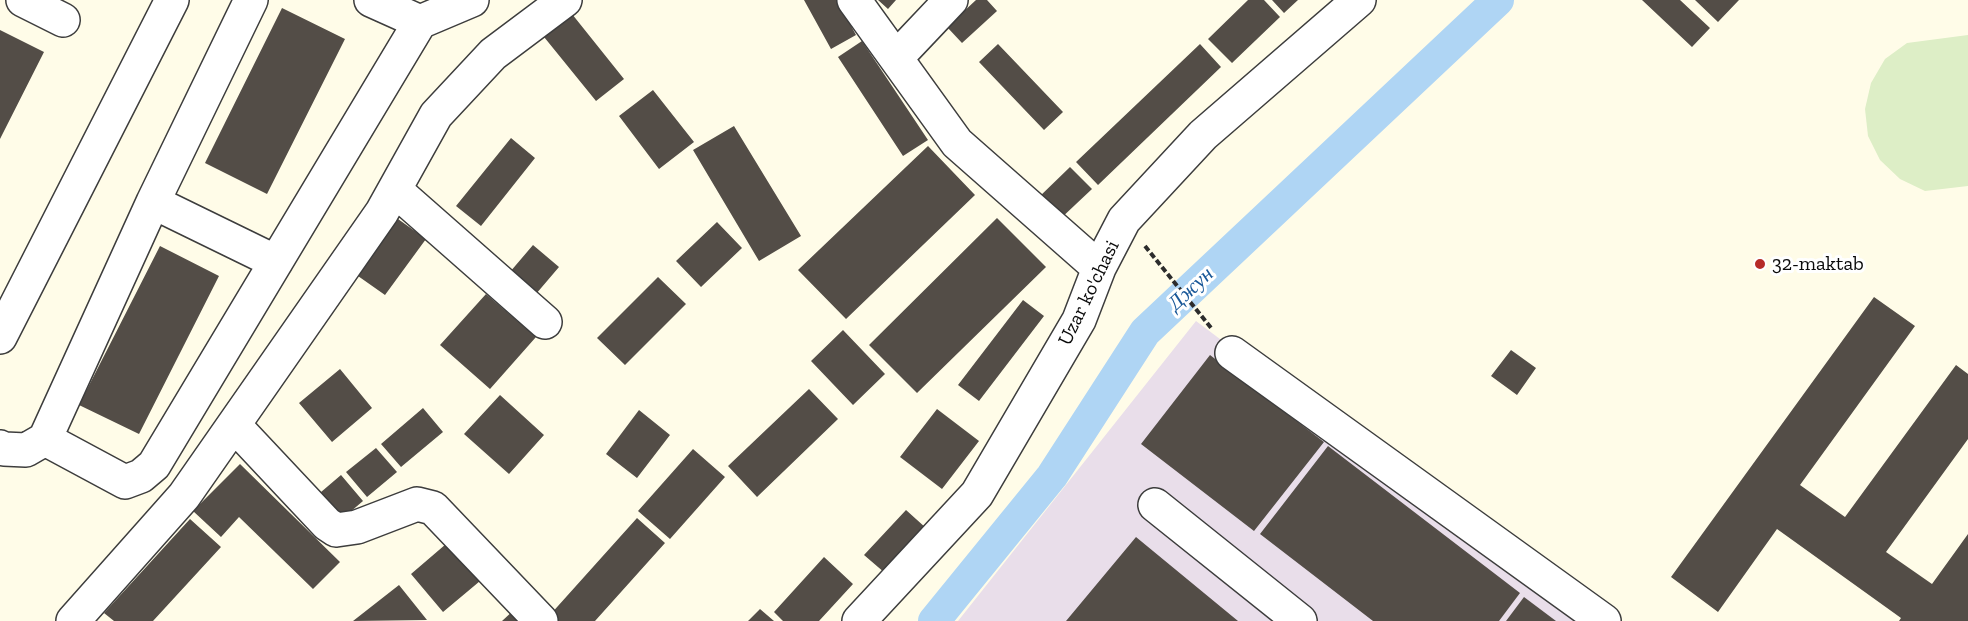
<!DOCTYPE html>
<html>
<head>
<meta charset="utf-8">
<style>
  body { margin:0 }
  canvas { display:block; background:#fffce8 }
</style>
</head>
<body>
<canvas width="1968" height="621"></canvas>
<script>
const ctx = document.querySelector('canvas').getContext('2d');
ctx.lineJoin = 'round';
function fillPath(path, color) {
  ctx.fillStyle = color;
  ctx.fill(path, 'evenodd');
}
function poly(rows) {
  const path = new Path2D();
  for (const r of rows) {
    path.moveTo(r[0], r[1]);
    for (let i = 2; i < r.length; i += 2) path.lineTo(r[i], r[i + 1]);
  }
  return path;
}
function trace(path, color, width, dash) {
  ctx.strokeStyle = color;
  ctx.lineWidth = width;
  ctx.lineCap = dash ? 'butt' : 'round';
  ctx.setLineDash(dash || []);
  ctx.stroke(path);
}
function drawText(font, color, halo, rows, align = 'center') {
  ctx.font = font + ' "Zilla Slab",serif';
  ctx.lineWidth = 6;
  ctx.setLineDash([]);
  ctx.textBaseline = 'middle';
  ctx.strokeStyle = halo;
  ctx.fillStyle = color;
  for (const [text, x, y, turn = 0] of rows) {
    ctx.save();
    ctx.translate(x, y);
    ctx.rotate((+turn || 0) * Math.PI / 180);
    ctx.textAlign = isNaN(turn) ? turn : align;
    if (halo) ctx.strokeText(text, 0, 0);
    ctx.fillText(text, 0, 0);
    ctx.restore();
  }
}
const industrial = poly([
  [1196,321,1595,621,958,621]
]);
const pitch = poly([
  [1968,35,1968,186,1925,191,1900,179,1880,160,1868,136,1865,109,1871,83,1885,59,1907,43]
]);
const canal = poly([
  [934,621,1052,476,1145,332,1498,0]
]);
const building = poly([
  [804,0,837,0,856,35,831,49],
  [878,0,896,0,888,9],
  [976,0,987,0,997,11,962,43,947,27],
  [1248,0,1264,0,1280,17,1232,63,1208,39],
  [1272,0,1298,0,1284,13],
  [1642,0,1680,0,1710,28,1692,47],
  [1695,0,1739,0,1718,22],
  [282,8,345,39,267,194,205,163],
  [568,9,624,79,596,101,540,32],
  [0,30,44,52,0,139],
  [862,41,928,140,903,156,838,57],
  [998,44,1063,112,1044,130,979,62],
  [1200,44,1221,67,1098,185,1076,162],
  [653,90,694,142,659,169,619,116],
  [734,126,801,236,759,261,693,150],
  [511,138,535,158,481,226,456,206],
  [928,146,975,195,846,319,798,270],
  [1070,167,1092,189,1058,221,1037,199],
  [997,218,1046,267,917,393,869,345],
  [398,219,426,239,385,295,358,276],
  [717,222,742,248,701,287,676,261],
  [533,245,559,267,530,301,504,279],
  [160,246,219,276,139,434,79,405],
  [658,277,686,304,625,365,597,338],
  [486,294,536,337,490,389,440,345],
  [1874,297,1915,326,1800,485,1845,517,1956,365,1968,374,1968,439,1886,552,1932,584,1968,534,1968,621,1899,621,1901,618,1777,529,1718,612,1671,577],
  [1023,300,1044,316,979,401,958,385],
  [843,330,885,374,853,405,811,361],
  [1511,350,1536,368,1517,395,1491,376],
  [1210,355,1324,442,1254,531,1141,444],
  [340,369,372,408,332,442,299,403],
  [809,389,838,419,757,497,728,466],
  [500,395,544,435,509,474,464,434],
  [423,408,443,432,401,467,381,444],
  [937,409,979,441,942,489,900,457],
  [639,410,670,435,637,478,606,454],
  [1328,446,1520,593,1499,621,1373,621,1260,534],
  [376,448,397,472,367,497,346,472],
  [693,449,725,477,670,539,638,511],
  [240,464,340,562,313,589,239,517,221,537,193,511],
  [341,475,363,501,336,524,314,498],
  [906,510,926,528,885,573,864,555],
  [637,518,665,543,595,621,554,621,549,616],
  [190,519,221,547,153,621,114,621,104,613],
  [1136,537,1238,621,1066,621],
  [453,538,486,576,443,612,411,574],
  [824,557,853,584,819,621,783,621,774,612],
  [399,585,427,620,353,621],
  [1524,597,1556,621,1506,621],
  [515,609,526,621,502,621],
  [760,609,774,621,748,621]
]);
const path = poly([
  [1145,246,1212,329]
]);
const minor = poly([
  [23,0,63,20],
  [371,0,420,22],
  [854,0,957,143,1099,268],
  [897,57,951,0],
  [395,190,545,322],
  [153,202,276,262],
  [0,337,172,0],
  [1232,353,1604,621],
  [234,425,327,524,336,530,357,527,417,504,433,508,541,621],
  [45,439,153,202,251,0],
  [0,447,4,449,26,450,45,439,125,482,141,476,154,465,420,22,472,0],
  [1155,505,1300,621],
  [73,621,184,496,382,212,436,115,493,54,565,0],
  [859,621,977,494,1079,320,1099,268,1124,220,1203,135,1359,0]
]);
const markers = [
  [1760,264,6,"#b62b27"]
];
const poiNames = [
  ["32-maktab",1772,264]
];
const streetNames = [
  ["Uzar ko'chasi",1089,293,-64]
];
const waterNames = [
  ["Джун",1191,289,-43]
];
fillPath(industrial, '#e9deea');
fillPath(pitch, '#ddeec6');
trace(canal, '#afd5f4', 32);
fillPath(building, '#534d47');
trace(minor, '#3d3d3d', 36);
trace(path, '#2c2c2c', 4, [6, 3]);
trace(minor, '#fff', 33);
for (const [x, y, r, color] of markers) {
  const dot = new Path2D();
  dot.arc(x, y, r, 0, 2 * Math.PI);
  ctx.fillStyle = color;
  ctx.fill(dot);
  trace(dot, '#fff', 2);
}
drawText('20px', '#0a0a0a', '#fff', poiNames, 'left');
drawText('20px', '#0a0a0a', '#fff', streetNames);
drawText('italic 21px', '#185798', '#fff', waterNames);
</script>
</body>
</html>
